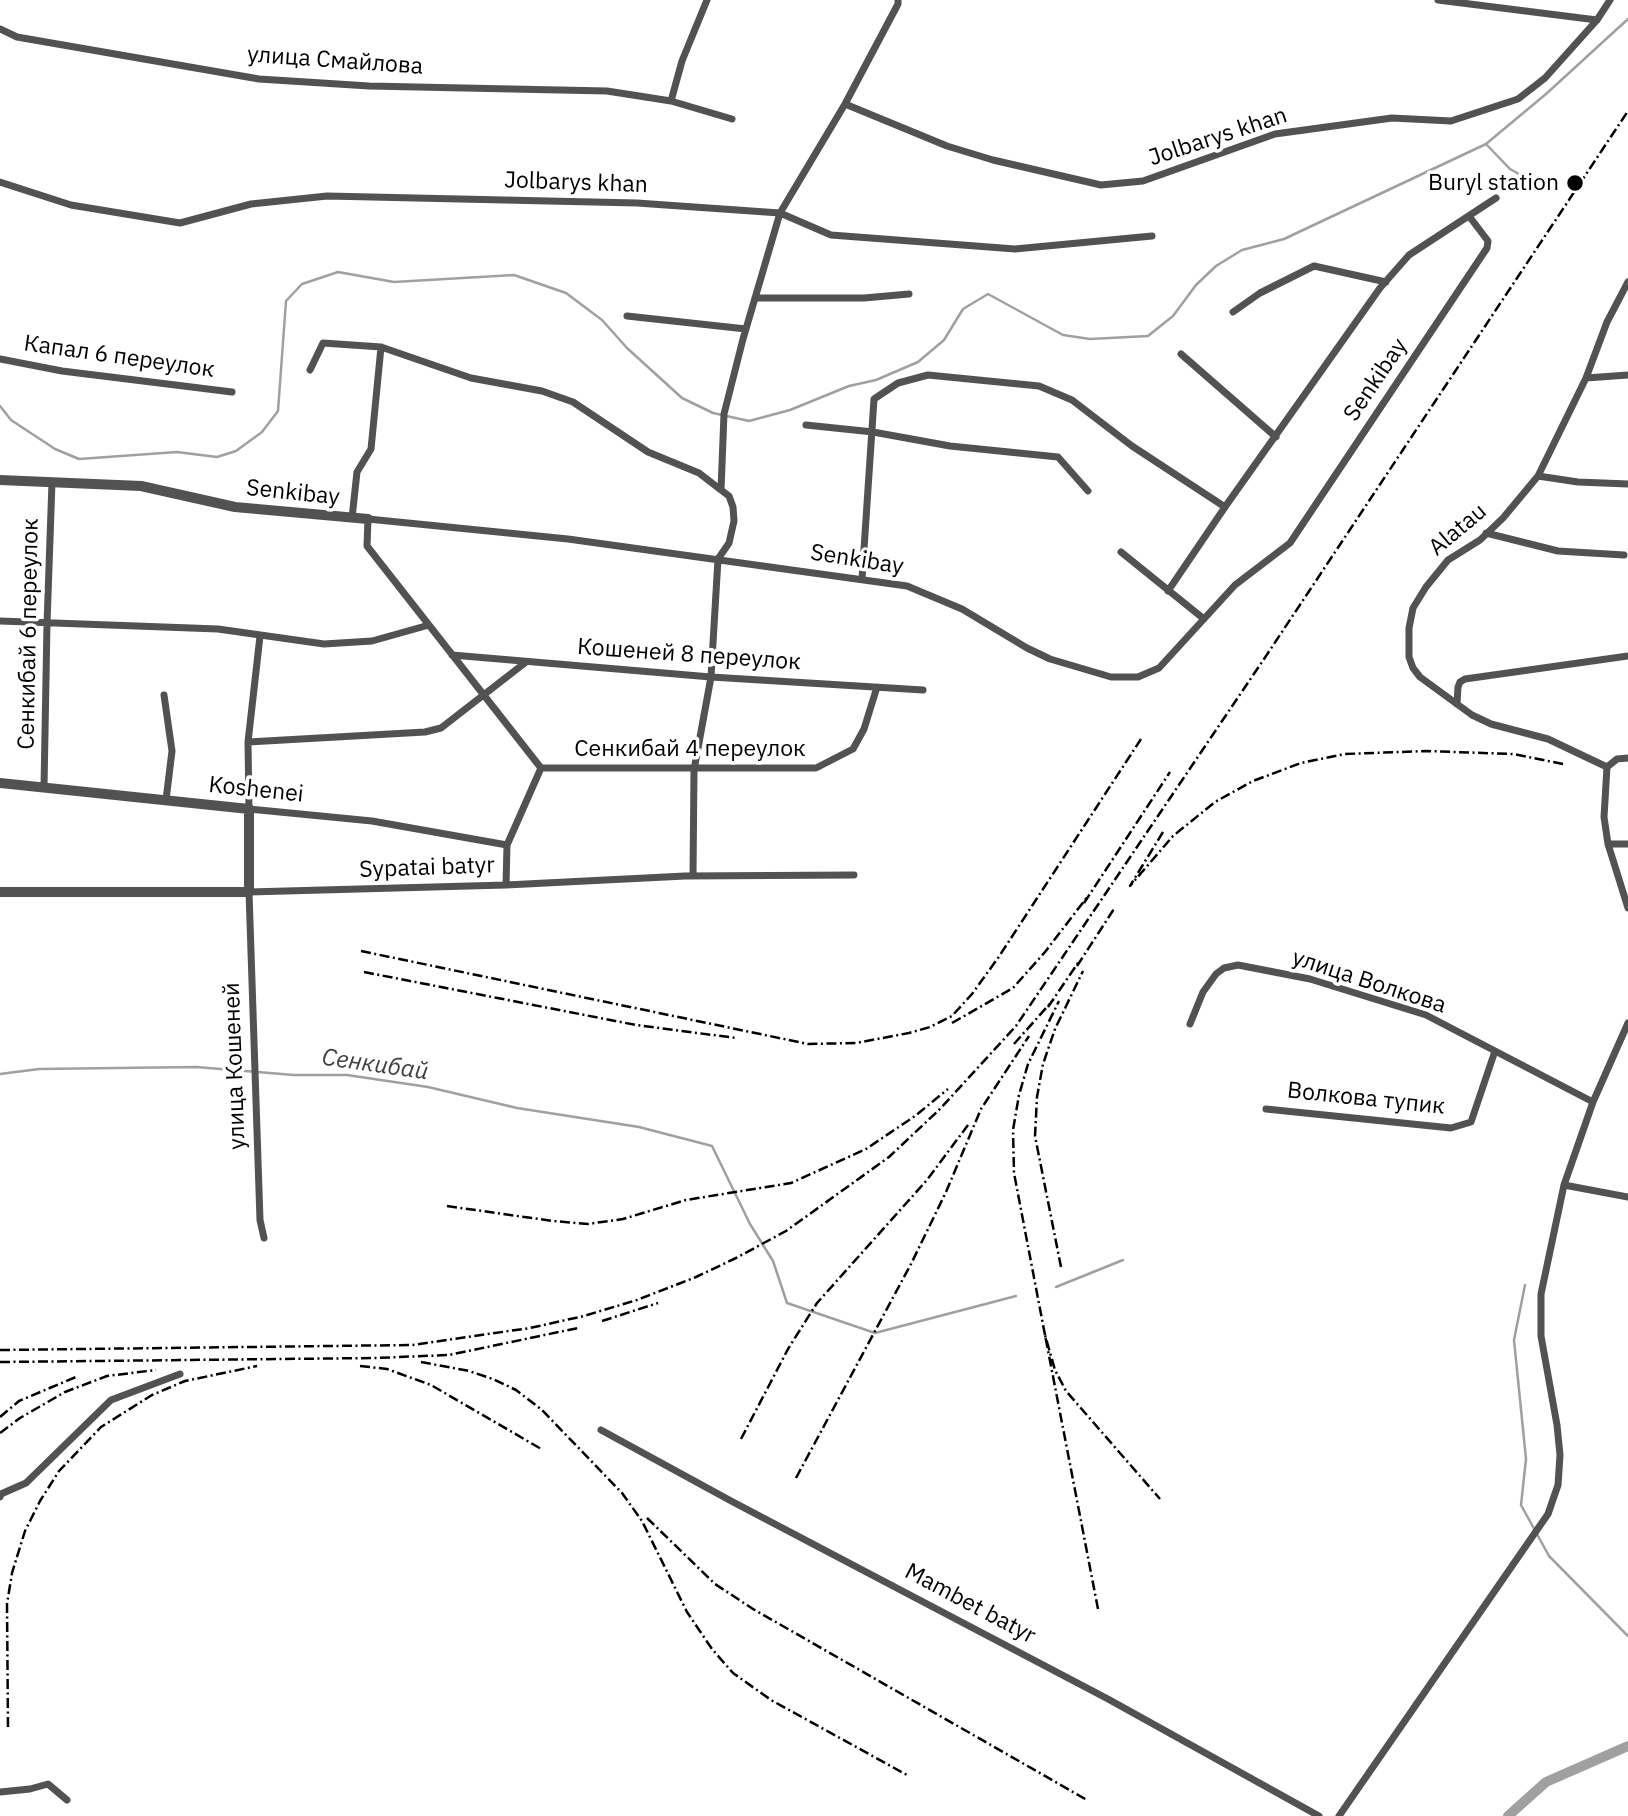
<!DOCTYPE html>
<html>
<head>
<meta charset="utf-8">
<style>
  body { margin:0 }
  canvas { display:block; background:#fff }
</style>
</head>
<body>
<canvas width="1628" height="1816"></canvas>
<script>
const ctx = document.querySelector('canvas').getContext('2d');
ctx.lineJoin = 'round';
function poly(rows) {
  const path = new Path2D();
  for (const r of rows) {
    path.moveTo(r[0], r[1]);
    for (let i = 2; i < r.length; i += 2) path.lineTo(r[i], r[i + 1]);
  }
  return path;
}
function trace(path, color, width, dash) {
  ctx.strokeStyle = color;
  ctx.lineWidth = width;
  ctx.lineCap = dash ? 'butt' : 'round';
  ctx.setLineDash(dash || []);
  ctx.stroke(path);
}
function drawText(font, color, halo, rows, align = 'center') {
  ctx.font = font + ' "IBM Plex Sans",sans-serif';
  ctx.lineWidth = 7;
  ctx.setLineDash([]);
  ctx.textBaseline = 'middle';
  ctx.strokeStyle = halo;
  ctx.fillStyle = color;
  for (const [text, x, y, turn = 0] of rows) {
    ctx.save();
    ctx.translate(x, y);
    ctx.rotate((+turn || 0) * Math.PI / 180);
    ctx.textAlign = isNaN(turn) ? turn : align;
    if (halo) ctx.strokeText(text, 0, 0);
    ctx.fillText(text, 0, 0);
    ctx.restore();
  }
}
const stream = poly([
  [1486,144,1510,169,1526,178],
  [0,406,11,420,55,449,79,459,177,452,217,457,236,451,262,432,278,411,286,301,302,284,338,272,394,282,514,275,566,293,602,320,627,348,682,398,713,413,749,421,790,410,849,386,876,380,918,362,944,340,963,309,988,294,1063,335,1090,339,1148,336,1173,316,1196,285,1216,266,1242,250,1284,239,1486,144,1546,94,1628,19],
  [0,1074,39,1069,196,1067,294,1075,347,1075,428,1087,517,1108,639,1127,712,1146,750,1224,773,1261,787,1303,875,1333,1016,1296],
  [1525,1285,1514,1340,1526,1459,1521,1505,1549,1556,1628,1636],
  [1056,1287,1123,1260]
]);
const canal = poly([
  [1508,1816,1546,1782,1628,1746]
]);
const minor = poly([
  [1438,0,1597,20],
  [0,29,17,37,259,79,369,86,607,91,671,101,732,119],
  [671,101,682,61,707,0],
  [845,104,947,146,993,160,1101,185,1143,181,1275,134,1392,118,1451,121,1518,99,1545,78,1597,20,1610,0],
  [0,182,71,205,180,223,251,204,327,196,637,203,780,213,831,235,1015,249,1152,236],
  [1628,282,1607,322,1586,378,1538,476,1503,518,1480,540,1448,560,1426,587,1413,608,1409,628,1409,657,1413,668,1420,677,1472,715,1491,724,1548,739,1607,767,1604,817,1608,844,1628,908],
  [757,298,864,298,909,294],
  [1233,312,1260,293,1314,266,1386,282],
  [627,316,746,329],
  [1181,354,1276,437],
  [0,359,62,371,232,392],
  [310,370,323,343,381,347,471,378,542,391,573,402,648,452,699,473,721,490],
  [1586,378,1628,375],
  [806,425,873,432,950,446,1058,457,1088,491],
  [1538,476,1578,482,1628,484],
  [352,518,357,472,371,449,381,347],
  [1486,533,1558,551,1624,555],
  [1121,552,1204,619],
  [862,579,874,399,898,383,928,375,1039,386,1072,400,1132,446,1225,507],
  [1168,591,1225,507,1380,288,1409,255,1496,198],
  [0,621,218,629,324,644,372,641,429,625],
  [260,636,248,742,249,809,372,821,507,845],
  [452,655,711,677,923,690],
  [164,695,172,751,166,800],
  [1457,704,1458,687,1460,682,1465,679,1628,656],
  [248,742,425,732,441,728,526,662],
  [1607,767,1617,759,1628,758],
  [541,768,367,546,368,519,568,539,907,586,962,609,1027,648,1050,659,1111,677,1138,677,1159,668,1235,585,1290,543,1487,248,1488,241,1469,216],
  [44,787,47,624,52,482],
  [1608,844,1628,844],
  [693,876,694,770,711,677,718,559,729,543,734,521,733,507,729,496,721,490,724,414,743,339,780,213,845,104,898,4,898,0],
  [506,885,507,845,541,768,816,768,853,749,864,729,877,687],
  [1190,1024,1203,992,1216,974,1224,968,1238,965,1310,979,1426,1015,1593,1102],
  [1266,1109,1451,1128,1471,1122,1495,1051],
  [1564,1185,1628,1197],
  [264,1238,260,1220,249,892,506,885,685,876,854,875],
  [601,1430,733,1502,1108,1699,1319,1816],
  [0,1497,1,1494,26,1483,111,1400,180,1374],
  [0,1792,30,1789,48,1784,67,1800],
  [1339,1816,1548,1514,1558,1485,1560,1455,1557,1425,1541,1336,1541,1294,1564,1185,1593,1102,1628,1023]
]);
const tertiary = poly([
  [0,480,141,486,235,507,368,519],
  [0,783,249,809,249,892,0,892]
]);
const rail = poly([
  [1163,832,1130,886,1173,836,1215,802,1253,781,1301,763,1345,754,1426,751,1513,754,1563,764],
  [1084,903,1170,772],
  [361,951,808,1044,856,1043,909,1033,930,1027,952,1016,972,994,998,958,1141,739],
  [1077,966,1114,909],
  [364,972,636,1025,736,1038],
  [1048,1007,1080,960],
  [952,1023,1013,988,1045,952,1088,896],
  [1014,1044,1054,999],
  [447,1206,553,1221,588,1224,623,1219,686,1200,791,1183,866,1149,915,1116,948,1089],
  [1061,1267,1035,1136,1037,1097,1043,1064,1055,1029,1083,971],
  [602,1321,658,1303],
  [1045,1335,1014,1173,1013,1130,1019,1095,1028,1064,1059,1001],
  [0,1350,412,1345,530,1328,584,1316,637,1300,696,1277,736,1258,786,1231,889,1157,940,1109,1016,1026,1264,659,1628,111],
  [0,1362,375,1358,449,1355,578,1328],
  [421,1362,469,1371,493,1379,516,1390,542,1410,622,1493,642,1521,687,1612,712,1649,733,1673,771,1700,907,1775],
  [360,1366,387,1369,431,1385,543,1450],
  [0,1417,19,1401,76,1377],
  [0,1433,20,1418,65,1392,107,1376,156,1370],
  [741,1439,788,1349,817,1303,927,1180,968,1125],
  [796,1478,911,1264,946,1192,981,1109,1029,1036],
  [647,1518,715,1584,753,1609,1087,1800],
  [1098,1609,1045,1335,1055,1370,1066,1391,1160,1499],
  [8,1727,7,1604,12,1573,25,1531,40,1501,59,1471,101,1427,152,1395,185,1381,257,1366]
]);
const markers = [
  [1575,183,9,"#000"]
];
const streetNames = [
  ["улица Смайлова",335,61,4],
  ["Jolbarys khan",1218,137,-18],
  ["Jolbarys khan",576,183,2],
  ["Капал 6 переулок",119,357,8],
  ["Senkibay",1376,380,-56],
  ["Senkibay",293,493,6],
  ["Alatau",1458,530,-40],
  ["Senkibay",857,560,9],
  ["Сенкибай 6 переулок",29,634,-89],
  ["Кошеней 8 переулок",689,655,4],
  ["Сенкибай 4 переулок",690,749],
  ["Koshenei",256,790,6],
  ["Sypatai batyr",427,868,-2],
  ["улица Волкова",1369,982,18],
  ["улица Кошеней",235,1066,-92],
  ["Волкова тупик",1366,1099,6],
  ["Mambet batyr",970,1604,28]
];
const poiNames = [
  ["Buryl station",1559,183]
];
const waterNames = [
  ["Сенкибай",375,1065,8]
];
trace(stream, '#a0a0a0', 2.5);
trace(canal, '#a0a0a0', 10);
trace(minor, '#525252', 7);
trace(tertiary, '#525252', 10);
trace(rail, '#000', 2.5, [10, 3.5, 2, 3.5]);
for (const [x, y, r, color] of markers) {
  const dot = new Path2D();
  dot.arc(x, y, r, 0, 2 * Math.PI);
  ctx.fillStyle = color;
  ctx.fill(dot);
  trace(dot, '#fff', 2.5);
}
drawText('23px', '#000', '#fff', streetNames);
drawText('23px', '#000', '#fff', poiNames, 'right');
drawText('italic 24px', '#414141', '#fff', waterNames);
</script>
</body>
</html>
